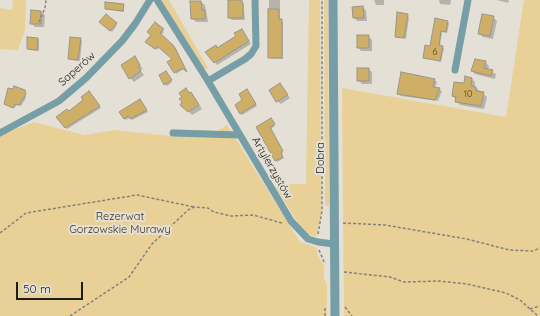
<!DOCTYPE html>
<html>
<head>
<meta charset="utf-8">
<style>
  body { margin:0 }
  #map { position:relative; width:540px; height:316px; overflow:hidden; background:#e4e0d6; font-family:Quicksand,sans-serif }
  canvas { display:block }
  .scale { position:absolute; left:16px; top:282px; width:67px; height:18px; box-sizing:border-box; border:2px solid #1e1d19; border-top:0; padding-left:5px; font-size:12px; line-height:14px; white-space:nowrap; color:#1e1d19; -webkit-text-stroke:3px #e4e0d6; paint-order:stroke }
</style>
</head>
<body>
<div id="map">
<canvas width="540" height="316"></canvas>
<div class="scale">50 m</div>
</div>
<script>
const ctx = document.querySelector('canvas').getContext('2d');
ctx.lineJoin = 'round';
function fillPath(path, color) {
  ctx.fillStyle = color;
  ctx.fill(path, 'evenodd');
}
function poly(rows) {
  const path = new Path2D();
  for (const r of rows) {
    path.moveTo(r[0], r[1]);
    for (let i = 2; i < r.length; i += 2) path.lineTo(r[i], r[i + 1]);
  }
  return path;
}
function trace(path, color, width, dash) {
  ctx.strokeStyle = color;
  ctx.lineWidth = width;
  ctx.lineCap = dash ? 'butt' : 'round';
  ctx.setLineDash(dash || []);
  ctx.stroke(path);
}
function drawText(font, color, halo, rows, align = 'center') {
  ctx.font = font + ' Quicksand,sans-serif';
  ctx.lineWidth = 4;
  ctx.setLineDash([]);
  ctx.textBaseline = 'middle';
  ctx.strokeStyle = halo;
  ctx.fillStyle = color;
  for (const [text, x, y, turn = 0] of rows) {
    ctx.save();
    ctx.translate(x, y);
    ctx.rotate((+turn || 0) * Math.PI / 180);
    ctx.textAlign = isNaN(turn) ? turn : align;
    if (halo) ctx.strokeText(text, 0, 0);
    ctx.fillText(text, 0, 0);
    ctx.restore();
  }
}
const green = poly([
  [13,0,26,0,25,30,18,50,0,49,0,8,12,10],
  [160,0,169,0,208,68,204,70],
  [309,0,320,0,321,215,316,237,308,234,300,226,276,188,280,184,306,184],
  [324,0,328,0,329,206,325,206],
  [524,0,540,0,540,316,344,316,342,88,506,117],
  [34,122,84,135,115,130,170,136,171,129,218,131,227,125,300,242,316,247,318,256,324,265,324,279,327,284,327,316,0,316,0,135]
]);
const shadow = poly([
  [229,0,243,0,245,20,232,20,229,17],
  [269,0,280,0,280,20,283,22,283,59,269,58],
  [374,0,384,0,384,5,376,5],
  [439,0,451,0,450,5,440,4],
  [497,0,509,0,508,3],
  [201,2,205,5,208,22,196,22,192,18],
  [123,5,124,12,106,9],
  [363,7,366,11,367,21,357,21,354,17],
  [41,12,45,15,44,27,35,27,31,23],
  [398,14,409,17,406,39,396,36],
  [106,16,117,25,112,32,101,22],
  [493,17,497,21,493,39,483,37,479,33],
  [435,20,449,23,447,33,442,32,440,46,444,48,441,62,424,57,431,47],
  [155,24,164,32,161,35,176,49,187,71,184,69,176,74,173,59,159,47,157,50,146,42,152,35],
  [244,33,251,44,217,65,215,62,216,46,218,49],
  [368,36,372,40,372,51,361,51,358,47],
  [38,39,39,40,39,51,29,50,28,49],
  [80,39,82,41,80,61,71,60,69,59],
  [135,58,143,69,140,70,144,75,134,82,130,78],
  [485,62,489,66,488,70,496,74,495,79,475,74,472,71],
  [368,69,372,72,372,84,362,84,358,80],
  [167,74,172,82,167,86,165,84],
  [472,79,475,82,475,87,487,97,484,109,460,105,453,96],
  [434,80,437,82,435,88,442,91,438,101,401,96,398,94],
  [280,85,290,98,281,104,277,101],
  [186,90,194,96,202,109,192,115,182,105],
  [24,91,26,98,21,106,16,105,15,108,5,104],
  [248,92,257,106,242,115,241,113,244,100],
  [90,94,101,108,67,129,58,118,69,112],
  [141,101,148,112,132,120,130,117,126,120,124,118],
  [272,121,275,126,271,129,283,153,281,154,284,158,277,162,257,128]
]);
const building = poly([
  [228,0,240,0,243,3,243,18,228,18,228,0],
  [190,1,201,1,202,10,205,10,205,19,191,19,190,1],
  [105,2,124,4,123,11,105,9,105,2],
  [363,6,364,18,353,18,352,7,363,6],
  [268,9,279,9,279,19,282,19,282,58,268,58,268,9],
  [31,10,41,11,41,24,30,24,31,10],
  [397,12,408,14,404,38,395,37,397,12],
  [106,14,117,23,110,31,99,22,106,14],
  [482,14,494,16,490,36,478,34,482,14],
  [435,18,448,21,446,32,441,31,439,45,443,46,440,61,423,58,425,45,430,46,435,18],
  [155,22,164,29,160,33,174,46,187,72,182,68,174,73,167,62,172,59,157,46,155,49,145,42,151,35,147,32,155,22],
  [242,29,249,41,214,63,205,52,216,45,217,48,236,36,234,33,242,29],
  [357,35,369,35,369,48,357,48,357,35],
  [27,37,38,38,37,50,27,49,27,37],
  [70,37,81,38,78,60,68,59,70,37],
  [135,56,140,65,138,67,141,71,129,79,121,65,135,56],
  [475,59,486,61,484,68,493,70,491,76,471,71,475,59],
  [357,68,369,68,369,81,357,81,357,68],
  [166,71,172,80,164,85,159,75,166,71],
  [401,72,435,79,433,87,440,88,435,100,397,94,401,72],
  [465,76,472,78,471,86,476,87,476,91,484,92,481,106,455,102,456,97,452,96,454,82,464,83,465,76],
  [280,83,288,95,276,102,269,90,280,83],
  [14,86,25,90,26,94,19,105,15,104,13,108,4,104,8,88,13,89,14,86],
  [186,88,189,93,191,92,199,105,188,112,180,105,182,102,179,99,182,97,179,93,186,88],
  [247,89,256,104,240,114,235,105,242,100,239,94,247,89],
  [89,91,100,106,65,128,56,117,67,109,69,111,83,100,81,97,89,91],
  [140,99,147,110,130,119,128,116,124,119,119,112,140,99],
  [271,118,275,124,270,127,283,151,281,153,283,157,275,161,256,127,271,118]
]);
const path = poly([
  [39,22,45,8,46,0],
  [343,223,385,225,467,239,509,250,533,251,540,248],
  [0,233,26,213,137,195,194,207],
  [318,234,322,211,322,0],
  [319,250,325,264],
  [344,272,390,277,404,282,439,281,467,284,506,293,520,300,538,316],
  [345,307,352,316],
  [530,309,540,306],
  [70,316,129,277,152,244,188,210,194,207,208,208,214,212,231,216,253,215,282,223],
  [325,316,325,308]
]);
const minor = poly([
  [157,0,208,81,291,221,308,239,318,242,334,244],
  [455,70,468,0],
  [208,81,245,59,251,54,256,46,255,0],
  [0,133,59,101,86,78,122,41,135,24,150,0],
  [173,133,240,135]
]);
const tertiary = poly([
  [333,0,335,316]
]);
const numberNames = [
  ["6",435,52],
  ["10",468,94]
];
const streetNames = [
  ["Saperów",77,69,-42],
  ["Dobra",321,158,-90],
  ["Artylerzystów",272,168,60]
];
const parkNames = [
  ["Rezerwat",120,217],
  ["Gorzowskie Murawy",120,230]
];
fillPath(green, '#e8d097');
fillPath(shadow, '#0003');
fillPath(building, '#ceaf65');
trace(building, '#99958c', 1);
trace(path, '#85827b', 1.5, [3, 2]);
trace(minor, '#769ea6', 7);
trace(tertiary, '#769ea6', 9);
drawText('9px', '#4a422c', null, numberNames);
drawText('11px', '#1e1d19', '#e4e0d6', streetNames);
drawText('11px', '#3f3211', '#e4e0d6', parkNames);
</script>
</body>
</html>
